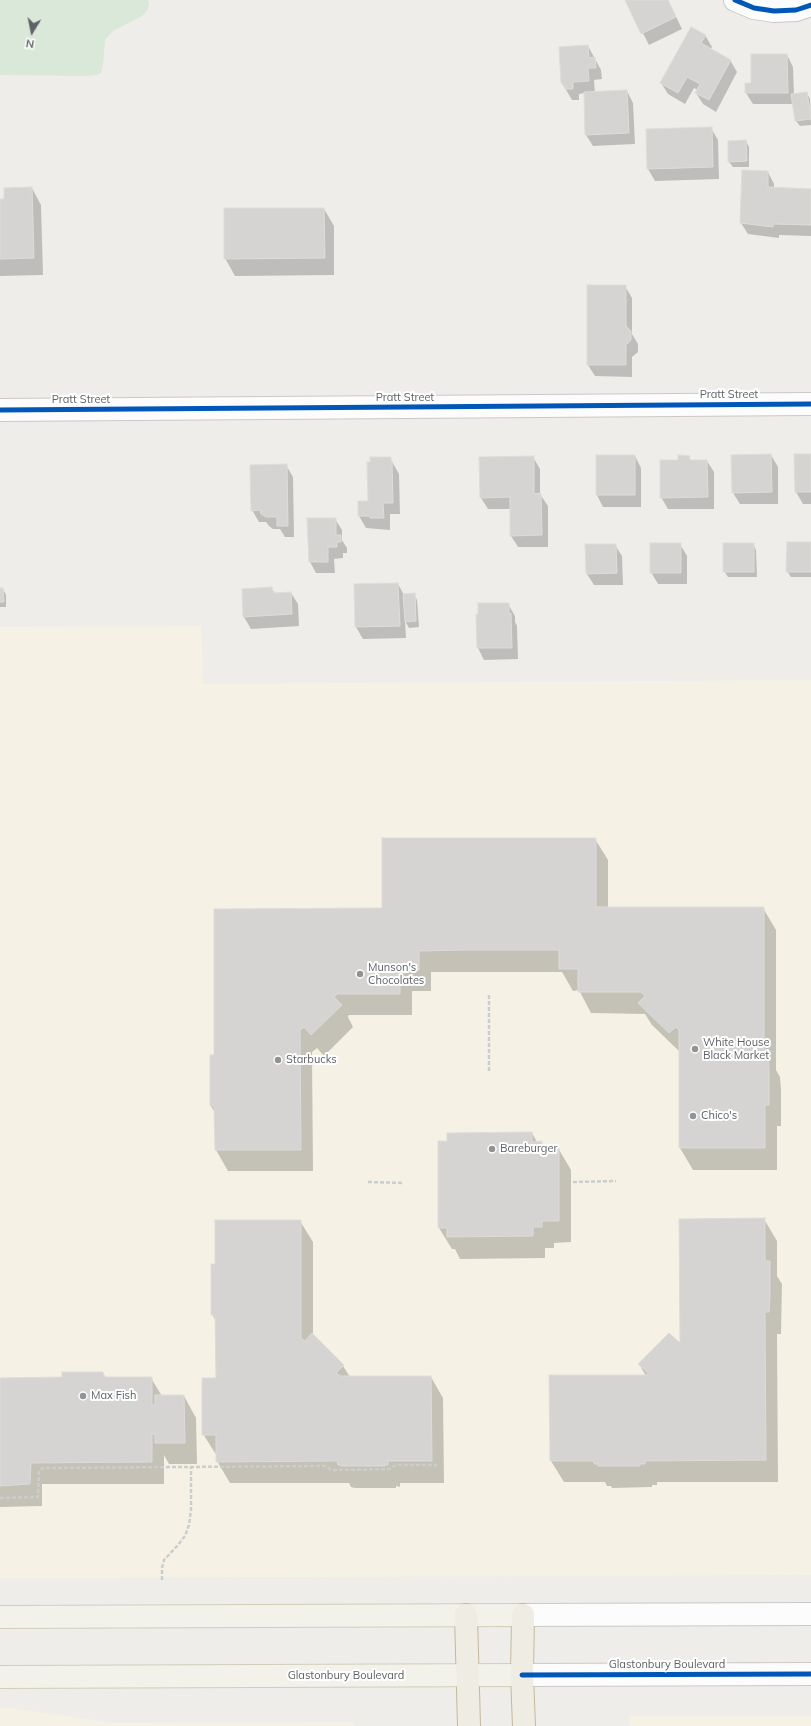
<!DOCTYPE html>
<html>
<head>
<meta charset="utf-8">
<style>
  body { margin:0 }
  #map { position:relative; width:811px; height:1726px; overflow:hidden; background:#eeedea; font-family:Mulish,sans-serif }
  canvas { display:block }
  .north { position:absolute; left:12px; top:12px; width:40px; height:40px; -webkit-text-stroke:3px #fff; paint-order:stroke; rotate:190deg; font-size:11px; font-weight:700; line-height:16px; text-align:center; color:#5f6266 }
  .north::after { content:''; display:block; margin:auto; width:14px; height:18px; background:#5f6266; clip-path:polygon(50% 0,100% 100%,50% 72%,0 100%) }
</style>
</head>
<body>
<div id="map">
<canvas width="811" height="1726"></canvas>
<div class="north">N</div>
</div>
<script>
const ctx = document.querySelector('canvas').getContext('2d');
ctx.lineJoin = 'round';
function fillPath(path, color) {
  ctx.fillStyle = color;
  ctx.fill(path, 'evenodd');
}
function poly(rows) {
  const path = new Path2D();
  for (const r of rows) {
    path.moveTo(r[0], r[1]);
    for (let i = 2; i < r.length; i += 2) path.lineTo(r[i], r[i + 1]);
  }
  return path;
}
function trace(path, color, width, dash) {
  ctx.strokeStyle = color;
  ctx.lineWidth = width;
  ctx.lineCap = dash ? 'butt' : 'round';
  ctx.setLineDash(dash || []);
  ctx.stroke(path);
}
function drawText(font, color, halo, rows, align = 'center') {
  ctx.font = font + ' Mulish,sans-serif';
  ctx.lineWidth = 4;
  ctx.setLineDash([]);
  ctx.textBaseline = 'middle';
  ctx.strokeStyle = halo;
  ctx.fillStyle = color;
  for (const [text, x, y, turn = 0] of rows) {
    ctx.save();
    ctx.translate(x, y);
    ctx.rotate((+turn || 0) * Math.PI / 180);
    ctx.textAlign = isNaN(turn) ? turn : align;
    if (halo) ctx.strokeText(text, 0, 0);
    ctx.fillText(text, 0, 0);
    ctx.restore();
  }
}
const commercial = poly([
  [201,626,203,684,811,680,811,1575,0,1578,0,627],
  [0,1708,10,1708,114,1723,354,1722,354,1726,0,1726],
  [629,1716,811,1716,811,1726,630,1726]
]);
const green = poly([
  [0,0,148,0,149,5,148,9,142,16,113,31,105,40,103,65,101,73,97,75,84,76,0,75]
]);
const shadow = poly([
  [626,0,668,0,682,29,649,45],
  [705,35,712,47,710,50,730,60,737,72,716,112,703,104,696,93,698,90,694,88,685,104,668,94,661,83],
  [588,46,601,70,602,79,594,80,595,93,627,91,633,103,635,144,593,146,586,135,585,93,579,94,579,100,572,100,562,83],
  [787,55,793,67,794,95,807,93,810,99,811,125,800,126,796,121,794,104,753,104,746,93,752,84],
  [711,128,718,140,719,179,655,181,648,169,647,130],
  [746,141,749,147,749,167,733,167,729,162],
  [768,172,774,184,774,188,811,190,811,236,779,235,779,238,748,234,741,223],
  [32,188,41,205,43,275,0,276,0,200,5,200],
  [324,209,334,226,334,275,235,276,225,258],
  [625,286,632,298,632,334,638,344,638,352,632,357,632,377,595,376,588,365],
  [771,455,778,467,778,504,740,504,733,493],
  [796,455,811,455,811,504,803,504,796,492],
  [597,456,635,456,641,468,641,507,603,507,597,495],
  [533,457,540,469,540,494,548,506,548,547,518,547,511,536,511,509,488,509,481,498],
  [689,457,691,461,707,461,714,472,714,509,668,509,661,497,679,461],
  [390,458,399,474,400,514,390,514,390,530,366,528,359,516,359,502,369,502],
  [286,465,293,477,294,537,285,537,280,529,273,529,269,526,266,522,259,522,252,510],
  [335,519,342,530,342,540,347,548,347,553,343,553,343,558,334,559,335,573,316,573,310,562],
  [811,543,811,577,791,577,787,571],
  [680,544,687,556,687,584,658,584,651,572],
  [753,544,756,550,757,577,728,577,724,571],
  [615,545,622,556,623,585,594,585,587,574],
  [398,584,404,595,414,594,417,600,419,627,409,628,405,621,406,638,363,639,356,627,355,585],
  [272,588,275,594,291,593,298,604,299,626,251,629,244,617,243,590],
  [0,589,3,589,6,595,6,607,0,607],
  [508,604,515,616,515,622,517,626,518,659,484,660,478,648],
  [595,839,608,860,608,908,763,908,776,930,776,1070,780,1077,781,1090,781,1126,777,1126,777,1170,693,1170,680,1148,680,1052,652,1025,645,1014,591,1013,579,990,573,991,562,972,431,972,431,991,412,991,412,1015,349,1015,348,1017,353,1027,324,1056,317,1048,312,1052,313,1171,228,1171,216,1150,215,1113,211,1106,211,1056,215,1056,383,909],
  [532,1133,537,1142,541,1142,545,1148,558,1148,571,1170,571,1242,554,1243,554,1248,545,1248,545,1258,460,1259,455,1249,452,1249,439,1228],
  [764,1219,777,1241,777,1276,782,1284,781,1334,777,1334,778,1482,657,1482,657,1485,652,1485,652,1487,612,1488,611,1486,607,1486,605,1482,564,1482,551,1461,646,1376,639,1364,679,1343],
  [300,1221,313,1242,313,1336,343,1366,350,1377,431,1377,443,1398,444,1483,400,1483,400,1487,396,1486,396,1488,355,1488,351,1487,349,1483,230,1483,217,1461,217,1456,203,1434,217,1379,216,1321,212,1314,216,1265],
  [103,1373,106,1378,151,1378,162,1396,184,1396,196,1418,197,1464,169,1464,164,1455,164,1484,42,1484,42,1506,0,1507,0,1379,63,1378]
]);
const building = poly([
  [625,0,668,0,676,17,641,34,625,0],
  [691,27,706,35,701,43,731,60,709,100,695,93,700,84,687,77,678,93,660,83,691,27],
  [588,45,589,58,595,57,596,68,588,68,589,81,573,82,573,89,565,89,564,83,561,83,559,47,588,45],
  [751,54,787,54,788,93,745,93,745,83,751,83,751,54],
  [627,90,629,133,585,135,584,92,627,90],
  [807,92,811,119,795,121,791,94,807,92],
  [712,127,713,167,647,169,646,129,712,127],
  [746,140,747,161,728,162,728,141,746,140],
  [742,170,768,171,768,187,811,189,811,225,773,224,773,227,740,223,742,170],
  [32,187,34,258,0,259,0,199,4,199,4,188,32,187],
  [224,208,324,208,325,258,224,259,224,208],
  [587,285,626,285,626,326,631,331,631,340,626,345,626,365,587,365,587,285],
  [771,454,772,492,732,493,731,455,771,454],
  [794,454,811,454,811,492,795,492,794,454],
  [596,455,635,455,635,495,596,495,596,455],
  [678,455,690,456,689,460,707,460,708,497,660,498,660,460,678,460,678,455],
  [534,456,534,494,541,493,542,535,510,536,510,497,480,498,479,457,534,456],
  [370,457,391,457,391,461,392,461,393,503,383,503,384,518,370,518,370,516,358,516,358,501,368,501,367,462,370,462,370,457],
  [287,464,288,526,277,526,277,517,266,517,261,514,260,510,251,511,250,465,287,464],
  [307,518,336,518,336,535,341,535,341,542,337,542,337,547,328,547,328,562,309,562,307,518],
  [787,542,811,542,811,572,786,572,787,542],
  [650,543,681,543,681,573,650,573,650,543],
  [723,543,754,543,754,572,723,572,723,543],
  [585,544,616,544,617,573,586,574,585,544],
  [398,583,400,626,355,627,354,584,398,583],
  [272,587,273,593,291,592,292,614,243,617,242,589,272,587],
  [0,588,3,588,4,602,0,602,0,588],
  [415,593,416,621,405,622,403,594,415,593],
  [478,603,509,603,509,614,511,613,512,648,477,648,476,614,478,614,478,603],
  [382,838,596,838,596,907,764,907,764,1054,768,1054,769,1068,769,1105,765,1105,765,1148,679,1148,679,1030,676,1027,669,1033,638,1003,645,996,641,992,578,992,578,969,559,969,559,950,464,950,419,951,419,970,400,970,400,994,337,994,334,997,342,1005,311,1035,304,1027,300,1030,301,1150,215,1150,214,1106,210,1106,210,1055,214,1055,214,909,382,908,382,838],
  [532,1132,532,1142,542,1141,542,1147,559,1147,559,1221,542,1221,542,1227,533,1227,533,1236,447,1237,447,1228,438,1228,438,1141,447,1141,447,1133,532,1132],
  [765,1218,765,1261,770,1261,770,1296,769,1312,765,1312,766,1460,645,1461,645,1464,640,1464,640,1466,598,1466,598,1464,594,1464,594,1461,550,1461,549,1375,647,1375,648,1373,638,1364,669,1333,679,1342,680,1341,679,1219,765,1218],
  [215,1220,301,1220,301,1338,305,1341,312,1333,344,1365,336,1373,340,1376,431,1376,432,1461,388,1461,388,1465,384,1465,385,1466,341,1466,341,1465,338,1465,337,1461,216,1462,216,1435,202,1435,202,1378,216,1378,215,1315,211,1315,211,1264,215,1264,215,1220],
  [62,1372,103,1372,104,1377,152,1377,152,1405,155,1405,155,1395,184,1395,185,1443,155,1443,155,1434,152,1434,152,1462,31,1463,30,1484,0,1486,0,1378,62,1377,62,1372]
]);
const path = poly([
  [489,995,489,1071],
  [368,1182,404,1183],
  [573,1182,616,1181],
  [0,1498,38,1497,39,1471,43,1468,325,1466,330,1469,335,1470,390,1469,394,1466,397,1465,437,1465],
  [162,1580,162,1568,164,1560,178,1545,185,1536,189,1525,191,1510,191,1466]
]);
const minor = poly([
  [735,0,754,8,774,11,796,10,811,5],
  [0,410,811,404],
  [523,1615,811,1614],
  [522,1675,811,1674]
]);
const major = poly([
  [0,1617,523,1615],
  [0,1677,522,1675]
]);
const highway = poly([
  [466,1615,469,1726],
  [523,1615,522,1675,524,1726]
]);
const cycleway = poly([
  [735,0,754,8,774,11,796,10,811,5],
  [0,410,811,404],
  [522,1675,811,1674]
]);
const markers = [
  [360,974,4,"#919394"],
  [695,1049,4,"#919394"],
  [278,1060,4,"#919394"],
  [693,1116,4,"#919394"],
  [492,1149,4,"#919394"],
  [83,1396,4,"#919394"]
];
const streetNames = [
  ["Pratt Street",729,395],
  ["Pratt Street",405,398],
  ["Pratt Street",81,400],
  ["Glastonbury Boulevard",667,1665],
  ["Glastonbury Boulevard",346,1676]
];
const poiNames = [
  ["Munson's",368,968],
  ["Chocolates",368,981],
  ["White House",703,1043],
  ["Black Market",703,1056],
  ["Starbucks",286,1060],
  ["Chico's",701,1116],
  ["Bareburger",500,1149],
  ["Max Fish",91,1396]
];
fillPath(commercial, '#f5f2e5');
fillPath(green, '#d9e8d8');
fillPath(shadow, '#0003');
fillPath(building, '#d5d4d2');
trace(building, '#dddcd9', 1);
trace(minor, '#c9c9c9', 24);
trace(major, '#d3ceba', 24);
trace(highway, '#c3b99a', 24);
trace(path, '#cacecd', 2.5, [4, 2]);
trace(minor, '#fcfcfc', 22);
trace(major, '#f2f1ea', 22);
trace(highway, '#efece4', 22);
trace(cycleway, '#0057b8', 5);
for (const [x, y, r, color] of markers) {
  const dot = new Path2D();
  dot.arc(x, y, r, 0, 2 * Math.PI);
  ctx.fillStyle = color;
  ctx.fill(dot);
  trace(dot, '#fff', 1.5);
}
drawText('11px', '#5f6266', '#fff', streetNames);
drawText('11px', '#5f6266', '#fff', poiNames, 'left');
</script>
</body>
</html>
